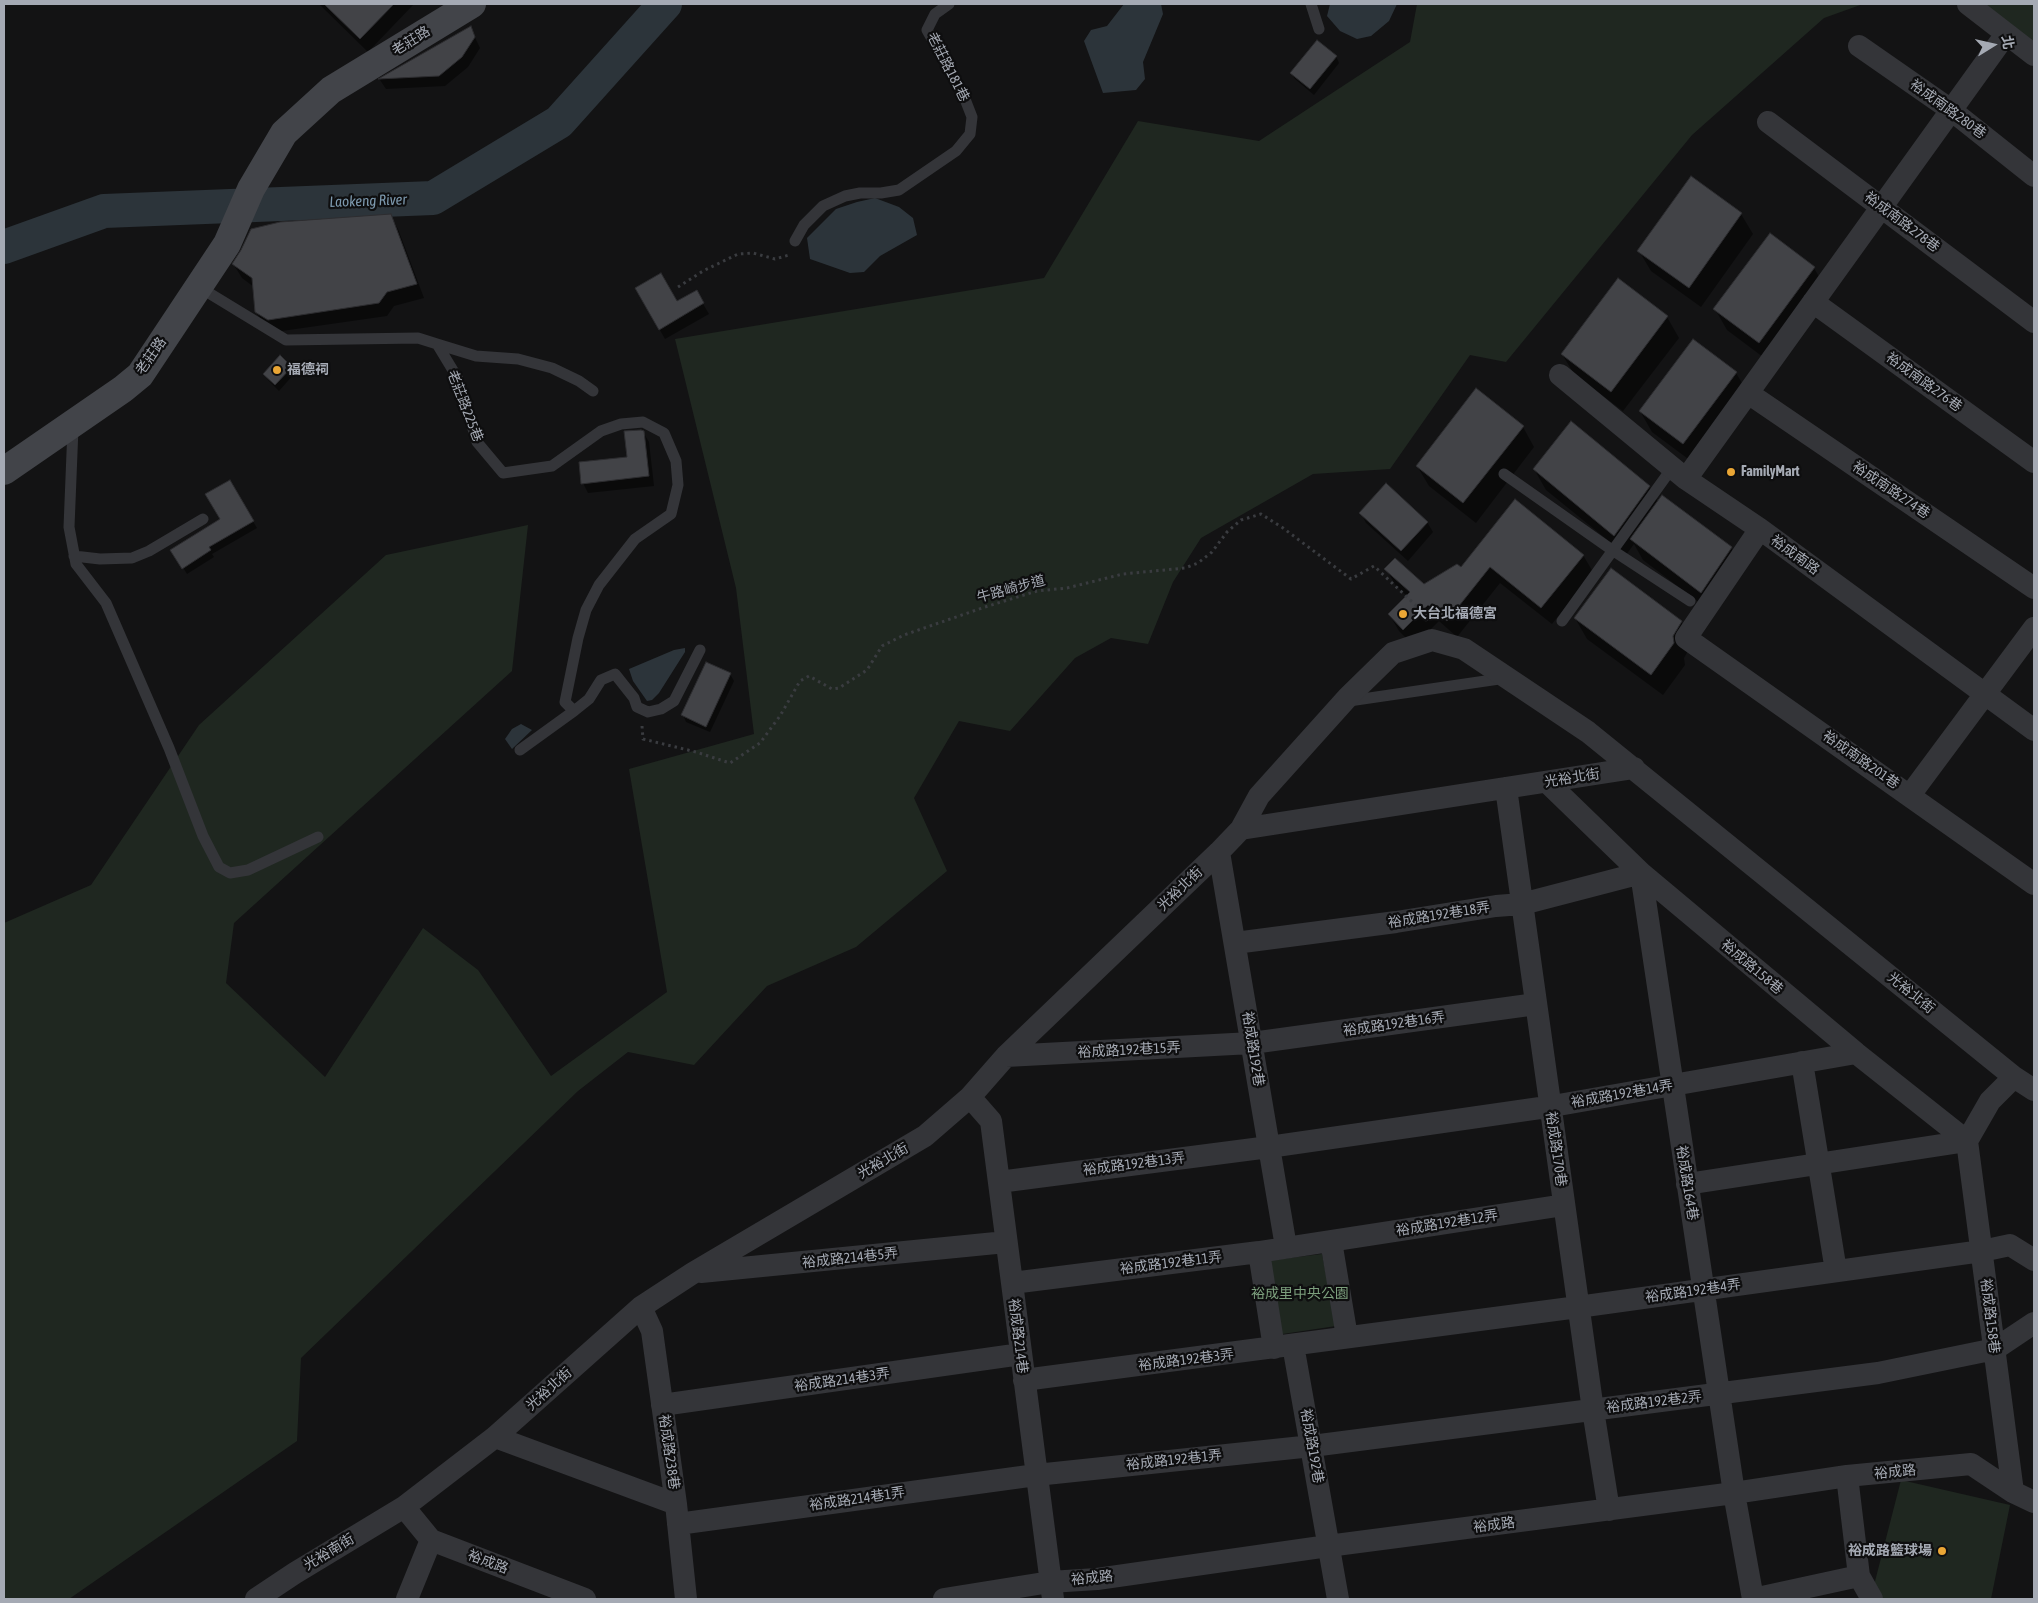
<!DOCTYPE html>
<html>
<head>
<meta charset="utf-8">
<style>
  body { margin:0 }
  #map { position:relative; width:2038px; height:1603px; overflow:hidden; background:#131314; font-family:"Asap Condensed","Noto Sans TC",sans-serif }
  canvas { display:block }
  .frame { position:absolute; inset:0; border:5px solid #a5aab4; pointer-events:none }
  .north { position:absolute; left:1968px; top:20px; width:50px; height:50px; -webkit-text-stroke:4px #0e0e0f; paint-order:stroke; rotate:80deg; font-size:14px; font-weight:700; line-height:20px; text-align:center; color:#a5aab4 }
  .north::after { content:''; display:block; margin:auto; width:18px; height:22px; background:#a5aab4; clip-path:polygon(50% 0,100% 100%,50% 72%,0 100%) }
</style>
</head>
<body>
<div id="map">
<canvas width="2038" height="1603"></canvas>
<div class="frame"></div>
<div class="north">北</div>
</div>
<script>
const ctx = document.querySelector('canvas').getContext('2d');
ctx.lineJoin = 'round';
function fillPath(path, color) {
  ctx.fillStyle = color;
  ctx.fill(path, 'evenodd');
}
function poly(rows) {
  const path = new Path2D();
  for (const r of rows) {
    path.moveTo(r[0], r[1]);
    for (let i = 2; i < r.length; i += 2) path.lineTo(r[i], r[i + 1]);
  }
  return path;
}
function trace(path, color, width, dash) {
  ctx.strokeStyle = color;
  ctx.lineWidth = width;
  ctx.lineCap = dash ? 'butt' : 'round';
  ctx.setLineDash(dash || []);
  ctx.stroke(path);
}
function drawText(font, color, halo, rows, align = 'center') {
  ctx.font = font + ' "Asap Condensed","Noto Sans TC",sans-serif';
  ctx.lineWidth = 4.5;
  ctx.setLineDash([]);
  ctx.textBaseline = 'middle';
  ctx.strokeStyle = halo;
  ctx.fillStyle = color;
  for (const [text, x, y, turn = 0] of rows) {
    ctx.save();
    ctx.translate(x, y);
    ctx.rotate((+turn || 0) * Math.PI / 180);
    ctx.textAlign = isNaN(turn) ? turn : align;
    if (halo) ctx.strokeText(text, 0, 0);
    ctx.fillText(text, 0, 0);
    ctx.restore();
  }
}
const green = poly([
  [1417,4,1863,4,1824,18,1692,135,1506,362,1470,355,1390,469,1313,474,1201,538,1173,582,1148,644,1111,638,1075,658,1010,731,959,721,914,798,947,871,856,947,767,986,694,1065,628,1052,578,1091,301,1358,297,1441,69,1599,4,1599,4,923,91,885,199,725,386,555,528,525,512,671,234,923,226,983,325,1077,423,928,478,970,551,1076,667,992,629,769,754,734,736,588,675,339,1044,278,1138,121,1259,141,1410,42],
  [1974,4,2034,4,2034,56],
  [1322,1254,1336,1326,1276,1335,1265,1261],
  [1901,1480,2010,1505,1991,1599,1883,1599,1871,1597]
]);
const water = poly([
  [1124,4,1161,4,1163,14,1143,62,1145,79,1136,90,1103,93,1084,41,1091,30,1107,26],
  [1330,4,1397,4,1389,21,1371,36,1357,39,1340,31,1327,16],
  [875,198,899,207,913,218,917,235,880,256,864,272,850,273,810,259,807,238,836,209,857,202],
  [685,648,685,652,659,693,652,700,647,701,633,681,629,669,674,650],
  [521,724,532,730,512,749,505,739,512,729]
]);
const shadow = poly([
  [319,4,414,4,368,52],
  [470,27,480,48,468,67,445,86,386,89,380,80],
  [1336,56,1339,63,1314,95,1295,79,1291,73],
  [1741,214,1753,234,1701,307,1651,271,1639,251],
  [390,215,398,229,424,298,394,306,387,316,275,332,265,326,256,312,254,287,242,278,234,265],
  [1814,268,1826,289,1771,363,1727,330,1715,309],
  [636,288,677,303,696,292,709,314,665,339],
  [1667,317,1679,338,1623,411,1574,374,1562,354],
  [291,367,294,374,279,391,268,380,264,374],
  [1736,373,1748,393,1695,464,1652,432,1640,411],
  [1523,427,1534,447,1476,523,1429,486,1417,466],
  [643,432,649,442,654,486,588,493,583,483,628,458],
  [1534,469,1649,486,1658,502,1731,548,1743,568,1713,613,1643,560,1634,544,1626,555,1546,490],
  [229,481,257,528,212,554,214,557,187,574,172,550,221,519],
  [1361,513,1427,522,1433,532,1408,561,1366,523],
  [1583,555,1593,572,1552,624,1500,583,1457,637,1439,621,1414,646,1399,631,1389,614,1407,596,1396,586,1386,569,1424,586,1461,569],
  [1575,618,1681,622,1693,642,1684,658,1685,665,1663,695,1587,639],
  [730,674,734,681,710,732,686,722,683,715]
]);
const river = poly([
  [4,247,104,211,433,198,559,122,665,4]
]);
const building = poly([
  [324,4,394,4,360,39,324,4],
  [471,26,475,37,462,57,439,76,378,79,471,26],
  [1317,40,1337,56,1310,89,1290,73,1317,40],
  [1691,176,1742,213,1689,288,1637,251,1691,176],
  [391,214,417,284,387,292,379,303,268,320,255,312,252,278,232,264,241,250,251,229,280,222,391,214],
  [1770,233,1815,267,1759,343,1713,309,1770,233],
  [661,273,677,301,697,290,704,303,659,330,635,288,661,273],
  [1618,278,1668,316,1611,392,1561,354,1618,278],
  [1693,339,1737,372,1683,444,1639,411,1693,339],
  [280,355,292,367,275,385,263,374,280,355],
  [1476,388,1524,426,1463,503,1416,466,1476,388],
  [1571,421,1650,486,1614,536,1533,469,1571,421],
  [641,430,644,431,649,476,581,484,579,462,627,457,624,431,641,430],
  [230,480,254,521,209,547,211,550,182,569,170,550,220,519,205,494,230,480],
  [1386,483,1428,522,1401,551,1359,513,1386,483],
  [1662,495,1732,547,1701,593,1630,539,1662,495],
  [1515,499,1584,555,1541,608,1490,567,1447,621,1428,605,1403,630,1388,614,1410,592,1384,569,1395,558,1424,584,1457,564,1461,567,1515,499],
  [1611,568,1682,621,1673,636,1674,643,1651,675,1574,618,1611,568],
  [706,662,731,673,706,727,681,715,706,662]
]);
const path = poly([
  [678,287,703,271,738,254,753,253,775,259,789,255],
  [642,726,643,739,696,752,730,763,760,743,780,716,800,681,809,676,832,689,839,688,867,670,882,646,904,635,985,607,1037,591,1067,588,1123,574,1185,568,1198,563,1212,552,1227,532,1241,520,1261,514,1283,528,1351,579,1374,566,1425,614,1427,621]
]);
const lane = poly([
  [1311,4,1319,29],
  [795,241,804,225,823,206,845,196,860,193,881,193,899,190,956,151,970,134,972,117,963,94,927,30,935,14,949,4],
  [199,287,286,340,418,338,437,344,457,377,477,442,503,473,552,466,601,431,621,424,643,422,664,433,676,461,678,485,671,514,635,539,599,585,586,610,578,638,565,702,574,711,589,699,601,680,615,674,634,698,637,707,648,712,661,709,674,701,700,650],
  [437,344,476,356,518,359,552,368,579,381,593,391],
  [73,428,69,527,76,564,106,603,169,748,203,836,219,867,230,873,248,870,318,837],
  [1504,474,1612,550,1690,601],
  [74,556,100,559,132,558,149,551,203,519],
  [1562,621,1672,468],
  [1349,701,1506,678],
  [520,750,574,711]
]);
const street = poly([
  [1968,4,2034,55],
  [1859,46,1951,110,2034,176],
  [1768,122,2034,322],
  [1813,302,2034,462],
  [1560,375,1686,479,1760,529,2034,730],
  [1748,393,2034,588],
  [1686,479,2006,34],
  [1760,529,1686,638,2034,884],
  [1547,782,1641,873,1856,1053,1967,1141,2013,1492],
  [1506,788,1593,1410,1609,1510],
  [1910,795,2034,628],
  [1241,829,1634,768],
  [1219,852,1286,1247],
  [1235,943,1396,922,1496,906,1522,904,1641,873,1734,1493,1753,1599,1859,1576],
  [1006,1056,1252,1043,1536,1004],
  [1802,1062,1836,1271],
  [970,1097,991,1121,1053,1599],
  [999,1182,1269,1147,1547,1107,1856,1053],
  [1687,1184,1967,1141,1990,1101,2014,1077],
  [1331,1241,1347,1337],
  [1259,1252,1274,1348],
  [701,1272,1006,1242],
  [1012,1283,1259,1252,1564,1205],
  [641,1307,652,1331,676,1504,686,1599],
  [1293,1345,1338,1599],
  [1024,1380,1578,1307,1982,1251,2010,1245,2034,1260],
  [662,1405,1021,1354],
  [495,1437,676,1504],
  [1847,1476,1859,1576,1872,1599],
  [404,1507,431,1540,585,1599],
  [678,1524,1036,1475,1312,1446,1878,1373,1995,1349,2034,1323],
  [256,1599,295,1573,404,1507,495,1437,641,1307,693,1273,925,1136,970,1097,1006,1056,1219,852,1241,829,1259,796,1348,697,1393,653,1432,640,1464,649,1588,732,2014,1077,2034,1090],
  [407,1599,431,1540],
  [944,1599,1050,1582,1097,1579,1328,1546,1734,1493,1847,1476,1971,1464,2013,1492,2034,1502]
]);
const secondary = poly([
  [4,471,123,389,140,375,227,244,251,189,284,133,331,90,472,4]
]);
const markers = [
  [277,370,5,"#eaa635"],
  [1731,472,5,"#eaa635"],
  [1403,614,5,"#eaa635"],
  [1942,1551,5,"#eaa635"]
];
const streetNames = [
  ["老莊路",411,41,-32],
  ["老莊路181巷",948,67,63],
  ["裕成南路280巷",1948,109,36],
  ["裕成南路278巷",1902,222,37],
  ["老莊路",151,356,-55],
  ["裕成南路276巷",1924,382,36],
  ["老莊路225巷",465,406,69],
  ["裕成南路274巷",1891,490,34],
  ["裕成南路",1795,555,36],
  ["牛路崎步道",1011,589,-15],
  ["裕成南路201巷",1861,760,35],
  ["光裕北街",1572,778,-9],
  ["光裕北街",1180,889,-44],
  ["裕成路192巷18弄",1439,915,-9],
  ["裕成路158巷",1752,967,40],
  ["光裕北街",1911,993,39],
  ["裕成路192巷16弄",1394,1024,-8],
  ["裕成路192巷",1253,1049,81],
  ["裕成路192巷15弄",1129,1050,-3],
  ["裕成路192巷14弄",1622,1094,-10],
  ["裕成路170巷",1556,1149,82],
  ["光裕北街",883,1161,-30],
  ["裕成路192巷13弄",1134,1164,-7],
  ["裕成路164巷",1687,1183,81],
  ["裕成路192巷12弄",1447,1223,-9],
  ["裕成路214巷5弄",850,1258,-6],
  ["裕成路192巷11弄",1171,1263,-7],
  ["裕成路192巷4弄",1693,1291,-8],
  ["裕成路158巷",1990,1316,83],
  ["裕成路214巷",1018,1336,83],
  ["裕成路192巷3弄",1186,1360,-7],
  ["裕成路214巷3弄",842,1380,-8],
  ["光裕北街",549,1389,-42],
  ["裕成路192巷2弄",1654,1402,-7],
  ["裕成路192巷",1312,1446,80],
  ["裕成路238巷",669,1452,82],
  ["裕成路192巷1弄",1174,1460,-6],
  ["裕成路",1895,1472,-6],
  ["裕成路214巷1弄",857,1499,-8],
  ["裕成路",1494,1525,-7],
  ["光裕南街",329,1552,-31],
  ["裕成路",488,1562,21],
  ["裕成路",1092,1578,-6]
];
const poiNames = [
  ["福德祠",287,370],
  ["FamilyMart",1741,472],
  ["大台北福德宮",1413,614],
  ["裕成路籃球場",1932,1551,"right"]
];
const parkNames = [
  ["裕成里中央公園",1300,1294]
];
const waterNames = [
  ["Laokeng River",368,201,-2]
];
fillPath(green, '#1f2720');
fillPath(water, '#2c343a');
fillPath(shadow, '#0007');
trace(river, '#2c343a', 34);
fillPath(building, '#424347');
trace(building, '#2d2d30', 1);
trace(path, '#3a3c40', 3, [2.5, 4]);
trace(lane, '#343539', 11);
trace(street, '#343539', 22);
trace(secondary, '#424449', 28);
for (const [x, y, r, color] of markers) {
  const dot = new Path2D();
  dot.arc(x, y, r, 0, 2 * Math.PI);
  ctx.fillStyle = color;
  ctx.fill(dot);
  trace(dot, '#0e0e0f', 2);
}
drawText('14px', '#a5aab4', '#0e0e0f', streetNames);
drawText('bold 14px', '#a5aab4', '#0e0e0f', poiNames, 'left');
drawText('14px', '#7c9f7d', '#0e0e0f', parkNames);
drawText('italic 15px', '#7d99ae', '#0e0e0f', waterNames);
</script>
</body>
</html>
